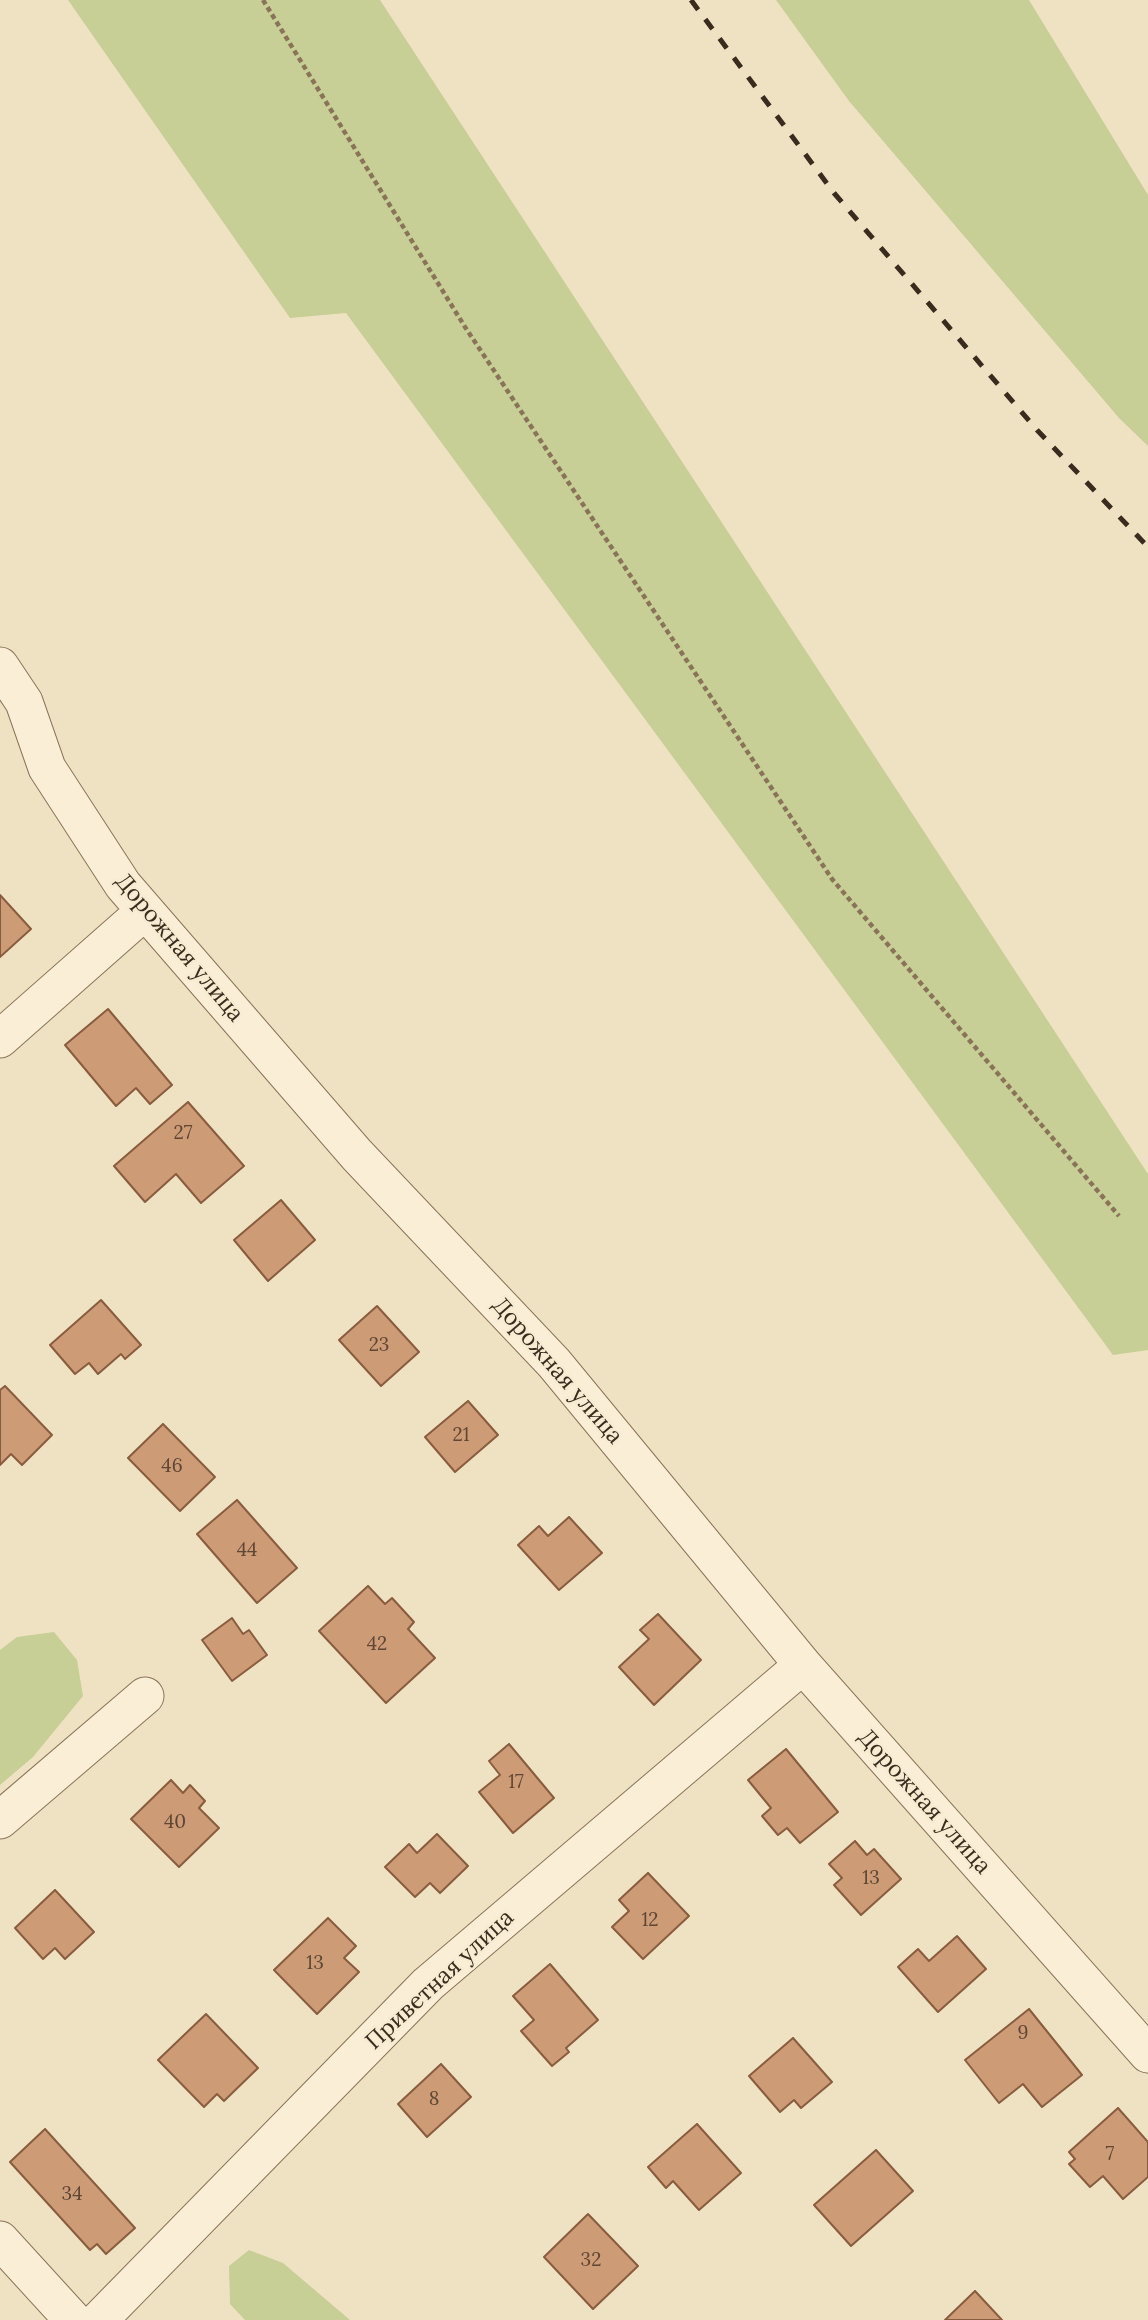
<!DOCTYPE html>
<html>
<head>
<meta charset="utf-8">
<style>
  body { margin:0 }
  canvas { display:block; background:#efe2c3 }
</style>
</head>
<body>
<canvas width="1148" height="2320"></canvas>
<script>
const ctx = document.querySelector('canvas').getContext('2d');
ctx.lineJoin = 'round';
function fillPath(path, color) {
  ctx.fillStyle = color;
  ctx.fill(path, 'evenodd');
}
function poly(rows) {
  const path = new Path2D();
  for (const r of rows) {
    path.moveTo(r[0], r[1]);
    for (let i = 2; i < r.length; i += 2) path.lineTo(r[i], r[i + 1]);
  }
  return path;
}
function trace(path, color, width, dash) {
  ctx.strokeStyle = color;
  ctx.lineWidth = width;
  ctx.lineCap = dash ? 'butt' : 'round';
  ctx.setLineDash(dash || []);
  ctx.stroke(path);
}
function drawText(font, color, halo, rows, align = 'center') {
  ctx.font = font + ' Lora,serif';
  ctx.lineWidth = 5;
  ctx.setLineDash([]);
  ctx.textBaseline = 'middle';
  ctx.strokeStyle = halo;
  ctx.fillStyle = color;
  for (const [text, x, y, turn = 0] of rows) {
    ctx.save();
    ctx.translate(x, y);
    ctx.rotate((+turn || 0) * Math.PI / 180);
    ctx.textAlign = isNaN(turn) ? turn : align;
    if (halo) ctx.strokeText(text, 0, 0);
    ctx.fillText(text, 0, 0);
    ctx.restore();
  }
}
const green = poly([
  [68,0,380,0,1148,1174,1148,1350,1113,1355,346,313,290,318],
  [776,0,1029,0,1148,195,1148,446,1119,418,849,101],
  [54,1632,77,1660,83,1696,33,1757,0,1785,0,1650,17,1637],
  [249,2250,283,2263,350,2320,245,2320,230,2304,229,2266]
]);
const building = poly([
  [0,895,31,929,0,957,0,895],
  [108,1009,172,1085,150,1104,136,1088,116,1106,65,1045,108,1009],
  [188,1102,244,1166,201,1203,176,1174,145,1202,114,1166,188,1102],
  [281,1200,315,1240,268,1281,234,1240,281,1200],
  [101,1300,141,1345,125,1359,121,1354,98,1374,89,1363,75,1374,50,1345,101,1300],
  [377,1306,419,1352,381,1386,339,1340,377,1306],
  [5,1386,52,1435,22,1465,11,1454,0,1465,0,1390,5,1386],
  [468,1401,498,1435,455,1472,425,1437,468,1401],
  [163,1424,215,1477,180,1511,128,1458,163,1424],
  [237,1500,297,1568,257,1603,197,1534,237,1500],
  [569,1517,602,1553,559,1590,518,1545,539,1526,548,1536,569,1517],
  [368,1586,385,1604,392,1598,414,1622,408,1629,435,1658,386,1703,319,1631,368,1586],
  [658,1614,701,1660,654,1705,619,1667,649,1639,640,1630,658,1614],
  [232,1618,243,1634,249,1630,267,1655,232,1681,202,1640,232,1618],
  [509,1744,554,1798,513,1833,479,1792,500,1775,489,1761,509,1744],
  [786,1749,838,1812,800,1843,787,1828,778,1835,762,1816,771,1808,748,1780,786,1749],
  [171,1780,183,1793,190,1785,205,1801,199,1808,219,1828,179,1867,131,1819,171,1780],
  [437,1834,468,1866,440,1893,430,1883,415,1897,385,1867,409,1844,417,1853,437,1834],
  [855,1841,867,1855,874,1849,901,1879,861,1915,834,1885,842,1878,829,1864,855,1841],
  [648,1873,689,1916,643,1959,612,1927,629,1911,619,1900,648,1873],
  [55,1890,94,1932,65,1959,55,1948,43,1959,15,1928,55,1890],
  [328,1918,356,1946,344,1958,359,1972,317,2014,274,1970,328,1918],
  [957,1936,986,1969,938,2012,898,1967,918,1949,929,1961,957,1936],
  [550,1964,598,2020,566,2048,569,2052,552,2066,521,2031,534,2020,513,1996,550,1964],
  [1029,2009,1082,2075,1042,2107,1023,2084,999,2103,965,2060,1029,2009],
  [206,2014,258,2068,224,2101,217,2094,204,2107,158,2060,206,2014],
  [793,2038,832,2082,801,2108,794,2100,780,2112,749,2076,793,2038],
  [441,2064,471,2097,427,2137,398,2104,441,2064],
  [1118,2108,1148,2142,1148,2177,1123,2199,1103,2176,1090,2187,1069,2164,1075,2159,1069,2152,1118,2108],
  [697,2124,741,2173,699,2210,673,2181,666,2188,648,2167,697,2124],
  [45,2129,135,2228,106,2254,97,2244,90,2250,10,2162,45,2129],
  [876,2150,913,2191,851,2246,814,2205,876,2150],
  [588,2214,638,2266,593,2309,544,2257,588,2214],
  [975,2291,1002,2320,945,2320,975,2291]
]);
const path = poly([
  [263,0,465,327,832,879,1119,1216]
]);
const minor = poly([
  [0,666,24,702,47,768,123,885,357,1155,554,1363,803,1665,1148,2054],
  [0,1039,145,911],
  [0,1820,145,1696],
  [0,2240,73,2320],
  [99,2320,428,1984,803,1665]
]);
const rail = poly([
  [691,0,834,193,1037,430,1148,547]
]);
const numberNames = [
  ["27",183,1134],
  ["23",379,1346],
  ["21",461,1436],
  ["46",172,1467],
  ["44",247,1551],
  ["42",377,1645],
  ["17",516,1783],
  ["40",175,1823],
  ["13",871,1879],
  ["12",650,1921],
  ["13",315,1964],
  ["9",1023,2034],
  ["8",434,2100],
  ["7",1110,2155],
  ["34",72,2195],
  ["32",591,2261]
];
const streetNames = [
  ["Дорожная улица",179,948,50],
  ["Дорожная улица",557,1371,49],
  ["Дорожная улица",924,1802,48],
  ["Приветная улица",440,1980,-43]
];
fillPath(green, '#c7ce96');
fillPath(building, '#ce9b77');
trace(building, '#895c3e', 2);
trace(minor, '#8a7359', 39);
trace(path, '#8a7359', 4.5, [5, 3.5]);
trace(minor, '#faefd6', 37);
trace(rail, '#392b1e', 5, [12, 12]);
drawText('19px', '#5e4734', null, numberNames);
drawText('23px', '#392b1e', '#f6ecd2', streetNames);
</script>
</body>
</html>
